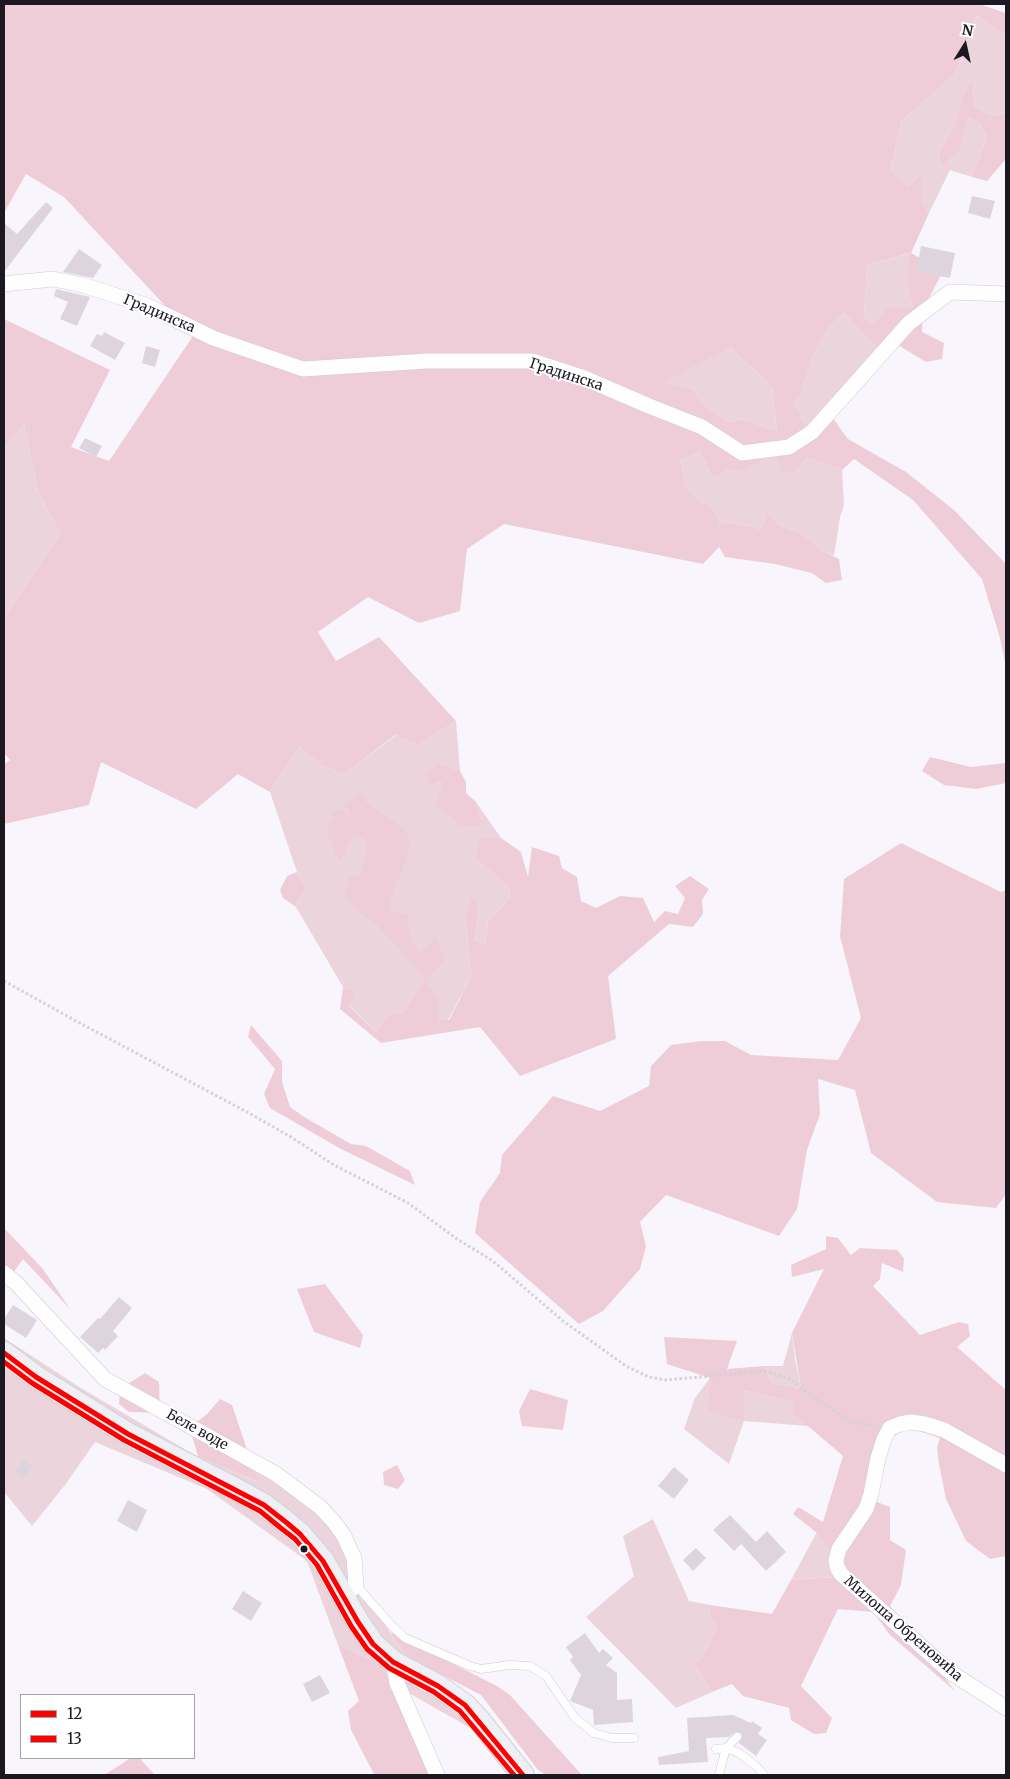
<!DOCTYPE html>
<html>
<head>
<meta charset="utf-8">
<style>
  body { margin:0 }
  #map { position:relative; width:1010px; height:1779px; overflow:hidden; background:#f8f6fc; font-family:Merriweather,serif }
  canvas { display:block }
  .frame { position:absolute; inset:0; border:5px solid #1b1822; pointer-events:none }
  .legend { position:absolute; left:20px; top:1694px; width:175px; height:65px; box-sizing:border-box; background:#fff; border:1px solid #a4a3a7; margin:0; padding:6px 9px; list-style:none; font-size:15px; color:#1b1822 }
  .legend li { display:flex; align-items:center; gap:10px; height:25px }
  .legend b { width:25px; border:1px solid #a4a3a7 }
  .north { position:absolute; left:940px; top:20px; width:50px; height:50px; -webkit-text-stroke:4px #fff; paint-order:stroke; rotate:10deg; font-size:14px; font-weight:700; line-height:20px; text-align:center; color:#1b1822 }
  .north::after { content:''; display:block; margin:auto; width:18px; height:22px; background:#1b1822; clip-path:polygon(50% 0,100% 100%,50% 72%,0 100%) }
</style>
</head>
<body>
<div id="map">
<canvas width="1010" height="1779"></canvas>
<div class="frame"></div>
<ul class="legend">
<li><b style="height:6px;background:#f00"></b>12</li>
<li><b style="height:6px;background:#f00"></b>13</li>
</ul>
<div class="north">N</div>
</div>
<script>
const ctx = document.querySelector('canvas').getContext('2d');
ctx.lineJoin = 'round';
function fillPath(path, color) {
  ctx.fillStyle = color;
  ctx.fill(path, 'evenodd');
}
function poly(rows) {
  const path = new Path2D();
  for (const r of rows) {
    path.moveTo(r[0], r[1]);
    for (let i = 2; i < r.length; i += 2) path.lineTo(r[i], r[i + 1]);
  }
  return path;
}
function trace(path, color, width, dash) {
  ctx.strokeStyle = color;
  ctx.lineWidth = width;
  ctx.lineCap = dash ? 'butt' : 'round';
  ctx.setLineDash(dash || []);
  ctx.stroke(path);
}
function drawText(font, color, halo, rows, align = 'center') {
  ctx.font = font + ' Merriweather,serif';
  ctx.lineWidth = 4;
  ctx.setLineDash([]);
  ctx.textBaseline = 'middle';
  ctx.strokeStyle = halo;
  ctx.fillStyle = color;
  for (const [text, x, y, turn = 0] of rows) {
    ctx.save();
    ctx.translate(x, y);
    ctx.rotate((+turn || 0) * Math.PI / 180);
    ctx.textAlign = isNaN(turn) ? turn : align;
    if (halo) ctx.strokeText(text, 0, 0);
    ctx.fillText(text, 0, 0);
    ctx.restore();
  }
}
const green = poly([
  [977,15,1006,36,1006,112,993,116,974,107,973,81,963,94,954,126,938,153,942,167,960,150,968,118,979,122,987,136,972,177,950,170,929,213,921,199,920,173,909,186,890,172,902,121,955,74],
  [911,253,906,283,913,308,875,323,864,318,867,265],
  [844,313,879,350,829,413,806,426,794,403,802,392,812,357,829,328],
  [731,348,774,389,773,397,777,431,741,419,731,423,704,405,693,390,663,382],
  [24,423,38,492,60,533,4,618,4,449],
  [700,452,713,478,759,454,777,452,794,473,807,458,842,470,844,505,840,517,834,556,821,550,804,535,777,524,768,514,761,529,728,522,720,526,714,509,696,498,686,487,680,460],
  [456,721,460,771,439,763,435,782,443,784,482,825,476,802,501,838,478,838,475,858,509,887,511,897,488,921,485,944,475,940,479,903,470,898,465,914,471,977,448,1020,438,1020,391,1012,376,1032,349,1005,355,991,343,987,296,907,305,887,297,872,270,792,299,746,322,766,345,774,396,735,419,745],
  [792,1333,795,1359,801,1388,773,1384,764,1366,783,1366],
  [4,1338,81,1388,198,1457,257,1482,248,1451,343,1526,362,1584,390,1632,407,1657,380,1663,434,1695,479,1733,393,1684,379,1663,338,1645,307,1561,207,1489,95,1442,65,1485,32,1526,4,1492],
  [710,1378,744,1391,794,1401,793,1415,808,1426,744,1421,729,1464,684,1429,695,1398],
  [653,1519,689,1601,710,1605,709,1616,717,1626,702,1659,694,1662,712,1692,676,1708,586,1617,634,1576,623,1536],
  [817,1532,826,1543,851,1576,791,1580]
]);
const forest = poly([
  [4,4,982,4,982,5,1006,13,1006,36,977,15,955,74,902,121,890,171,909,186,921,172,921,199,929,213,911,253,943,271,923,310,922,332,944,343,942,359,926,362,893,342,879,350,844,313,829,328,812,357,802,392,794,403,806,426,829,413,848,439,906,472,954,510,1006,564,1006,667,1000,638,982,579,913,500,854,459,842,470,807,458,794,473,781,471,777,452,759,454,760,462,744,471,730,469,713,478,700,452,680,460,686,487,696,498,714,509,720,525,728,522,761,529,768,513,777,524,804,535,821,550,839,559,842,580,826,583,812,573,775,564,725,557,719,547,703,564,504,524,467,549,460,611,419,623,368,597,318,632,336,661,379,637,456,721,419,745,395,735,345,774,322,766,299,746,270,792,238,774,196,809,101,762,89,805,4,824,4,764,10,760,4,753,4,618,60,533,38,492,24,423,4,449,4,319,110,370,71,447,109,461,193,336,64,197,26,174,4,213],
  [910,253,906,283,913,308,888,307,875,323,864,318,867,265],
  [731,348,774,389,773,397,777,431,741,419,731,423,704,405,693,390,664,382],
  [973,80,974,107,993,116,1006,112,1006,159,987,181,972,177,987,136,979,122,968,118,960,150,942,167,938,153,954,126,963,94],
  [930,757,971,767,1006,763,1006,783,976,789,944,785,922,771],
  [439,763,460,771,466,782,466,793,476,802,482,825,462,826,435,804,443,784,436,782,430,785,425,774],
  [360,792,366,802,405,830,411,844,401,874,391,896,389,912,407,914,411,940,420,952,436,939,446,960,425,980,439,1002,438,1020,449,1020,471,977,465,914,470,897,479,903,475,940,485,944,488,921,511,897,509,887,475,858,478,838,501,838,521,852,528,877,532,847,559,856,562,868,577,877,581,901,596,908,620,896,643,898,654,922,665,911,678,914,685,898,675,886,690,876,709,889,702,900,703,914,693,927,669,924,608,976,616,1039,520,1076,480,1027,381,1043,340,1009,343,987,356,991,349,1006,376,1032,391,1012,404,1014,425,979,400,950,376,924,355,909,346,894,349,875,361,876,368,842,354,833,340,862,329,839,327,828,329,823,334,820,331,811,341,809,348,816,349,810,344,805],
  [901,843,1001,892,1006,890,1006,1194,996,1208,937,1202,871,1153,855,1090,818,1079,820,1114,807,1150,797,1209,779,1236,666,1195,640,1222,646,1246,640,1269,603,1311,579,1324,475,1233,480,1202,500,1173,502,1155,553,1096,600,1111,649,1086,651,1066,671,1045,702,1041,725,1041,751,1055,838,1060,861,1018,840,936,844,879],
  [297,872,305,887,296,907,283,898,280,890,287,876],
  [251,1025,282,1061,282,1082,290,1107,306,1118,351,1144,366,1146,410,1171,415,1185,339,1148,270,1108,264,1094,275,1069,248,1037],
  [4,1228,43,1269,70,1309,23,1259,4,1286],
  [826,1236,838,1238,851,1255,860,1248,897,1250,904,1258,903,1272,882,1263,880,1279,873,1286,920,1335,959,1322,968,1324,970,1336,957,1347,1006,1390,1006,1556,990,1559,966,1541,946,1499,939,1464,937,1448,940,1438,913,1429,899,1432,885,1445,877,1502,890,1507,890,1540,906,1550,901,1585,890,1606,955,1691,890,1635,873,1612,838,1609,801,1686,832,1718,826,1733,814,1734,791,1720,789,1708,743,1696,732,1684,712,1692,694,1662,702,1659,717,1626,709,1616,710,1605,772,1614,791,1580,851,1576,817,1533,793,1514,798,1507,823,1522,843,1456,808,1426,793,1415,793,1401,744,1391,744,1421,708,1411,710,1378,667,1364,664,1337,737,1341,727,1369,764,1366,773,1384,801,1388,792,1333,824,1269,792,1277,791,1265,826,1249],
  [325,1284,363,1335,360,1348,314,1332,297,1289],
  [145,1373,159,1382,160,1413,129,1412,119,1404,120,1389],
  [530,1389,568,1400,563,1430,522,1426,519,1411],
  [220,1399,232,1405,258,1482,198,1457,190,1428,207,1414],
  [397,1465,405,1480,398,1489,384,1485,383,1472],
  [390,1632,497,1686,510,1695,582,1775,546,1775,538,1770,481,1695,407,1657],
  [338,1645,379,1663,393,1684,432,1775,381,1775,374,1774,351,1730,348,1711,359,1701],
  [131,1758,141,1758,141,1760,155,1775,104,1775]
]);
const building = poly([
  [972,196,995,201,990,219,968,213],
  [46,202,53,208,4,272,4,223,17,234],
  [921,246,955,253,950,278,916,272],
  [79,249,102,265,93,278,63,272],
  [56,289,90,297,77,326,60,319,68,302,54,296],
  [104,332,125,343,115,360,90,346,97,334,102,336],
  [146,346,160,350,155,367,142,363],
  [85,438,102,446,96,457,79,448],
  [119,1297,132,1308,113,1331,118,1336,105,1350,103,1348,98,1353,80,1337,98,1318,100,1319],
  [13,1305,37,1320,26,1338,4,1324,4,1319],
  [23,1459,33,1465,25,1478,15,1471],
  [674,1467,689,1480,674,1499,658,1486],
  [128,1500,147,1510,137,1532,117,1521],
  [730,1515,756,1542,767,1531,786,1552,766,1571,741,1544,734,1551,713,1530],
  [696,1548,706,1558,693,1571,683,1560],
  [243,1591,262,1603,251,1621,232,1609],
  [585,1633,599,1653,603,1649,613,1658,606,1665,617,1673,617,1700,632,1699,633,1722,594,1725,593,1710,570,1701,581,1675,570,1660,573,1657,566,1647],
  [320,1675,330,1693,312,1702,303,1684],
  [733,1715,751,1723,752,1721,762,1728,758,1734,767,1740,756,1756,739,1743,742,1736,741,1733,736,1732,729,1737,706,1738,708,1762,659,1765,658,1757,689,1751,687,1718]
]);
const path = poly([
  [4,981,76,1021,247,1112,291,1137,334,1165,408,1203,457,1239,493,1261,563,1321,626,1366,649,1377,665,1380,767,1371,790,1379,815,1398,852,1422,875,1426]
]);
const lane = poly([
  [356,1585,391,1625,405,1638,470,1666,481,1669,509,1665,530,1666,546,1676,575,1718,594,1733,612,1738,634,1738],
  [716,1749,726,1748,739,1753,756,1766,764,1775],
  [719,1775,726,1748,737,1737]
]);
const street = poly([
  [4,284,53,279,83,285,148,306,213,338,303,369,427,361,532,361,584,378,649,406,702,427,742,453,789,447,812,432,909,323,950,292,1006,294],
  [4,1273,16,1283,105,1379,276,1474,320,1507,334,1522,344,1536,354,1558,356,1585,344,1597],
  [1006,1465,944,1430,925,1424,911,1422,900,1424,890,1428,884,1439,878,1458,871,1494,866,1509,839,1549,836,1560,837,1567,841,1574,950,1672,1006,1708],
  [393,1662,397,1683,437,1775]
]);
const primary = poly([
  [4,1353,36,1377,128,1434,237,1490,264,1505,287,1523,300,1534,323,1561,358,1622,373,1644,393,1662,438,1686,465,1705,479,1720,523,1775]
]);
const bus1 = poly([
  [4,1353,36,1377,128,1434,264,1505,287,1523,300,1534,323,1561,358,1622,373,1644,393,1662,438,1686,465,1705,523,1775]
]);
const bus2 = poly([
  [4,1362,32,1383,124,1440,260,1511,282,1529,295,1539,317,1565,351,1626,367,1649,389,1668,434,1692,460,1711,514,1775]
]);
const markers = [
  [304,1549,4.5,"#1b1822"]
];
const streetNames = [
  ["Градинска",159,314,23],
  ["Градинска",566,375,18],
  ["Беле воде",197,1430,29],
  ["Милоша Обреновића",903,1629,41]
];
fillPath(green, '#ebd4dc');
fillPath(forest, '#efcdd8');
fillPath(building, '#ded4de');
trace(lane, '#cecbd3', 9);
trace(street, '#cecbd3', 16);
trace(primary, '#d4d2d6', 24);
trace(path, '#d3d2d5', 3, [2.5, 2.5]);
trace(lane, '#fefeff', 8);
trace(street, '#fefeff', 15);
trace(primary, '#eef0f6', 22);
trace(bus1, '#f00', 5);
trace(bus2, '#f00', 5);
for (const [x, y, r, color] of markers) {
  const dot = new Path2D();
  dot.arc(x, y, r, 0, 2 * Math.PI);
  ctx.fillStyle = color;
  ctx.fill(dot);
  trace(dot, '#fff', 2);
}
drawText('14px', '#1b1822', '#fff', streetNames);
</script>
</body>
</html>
